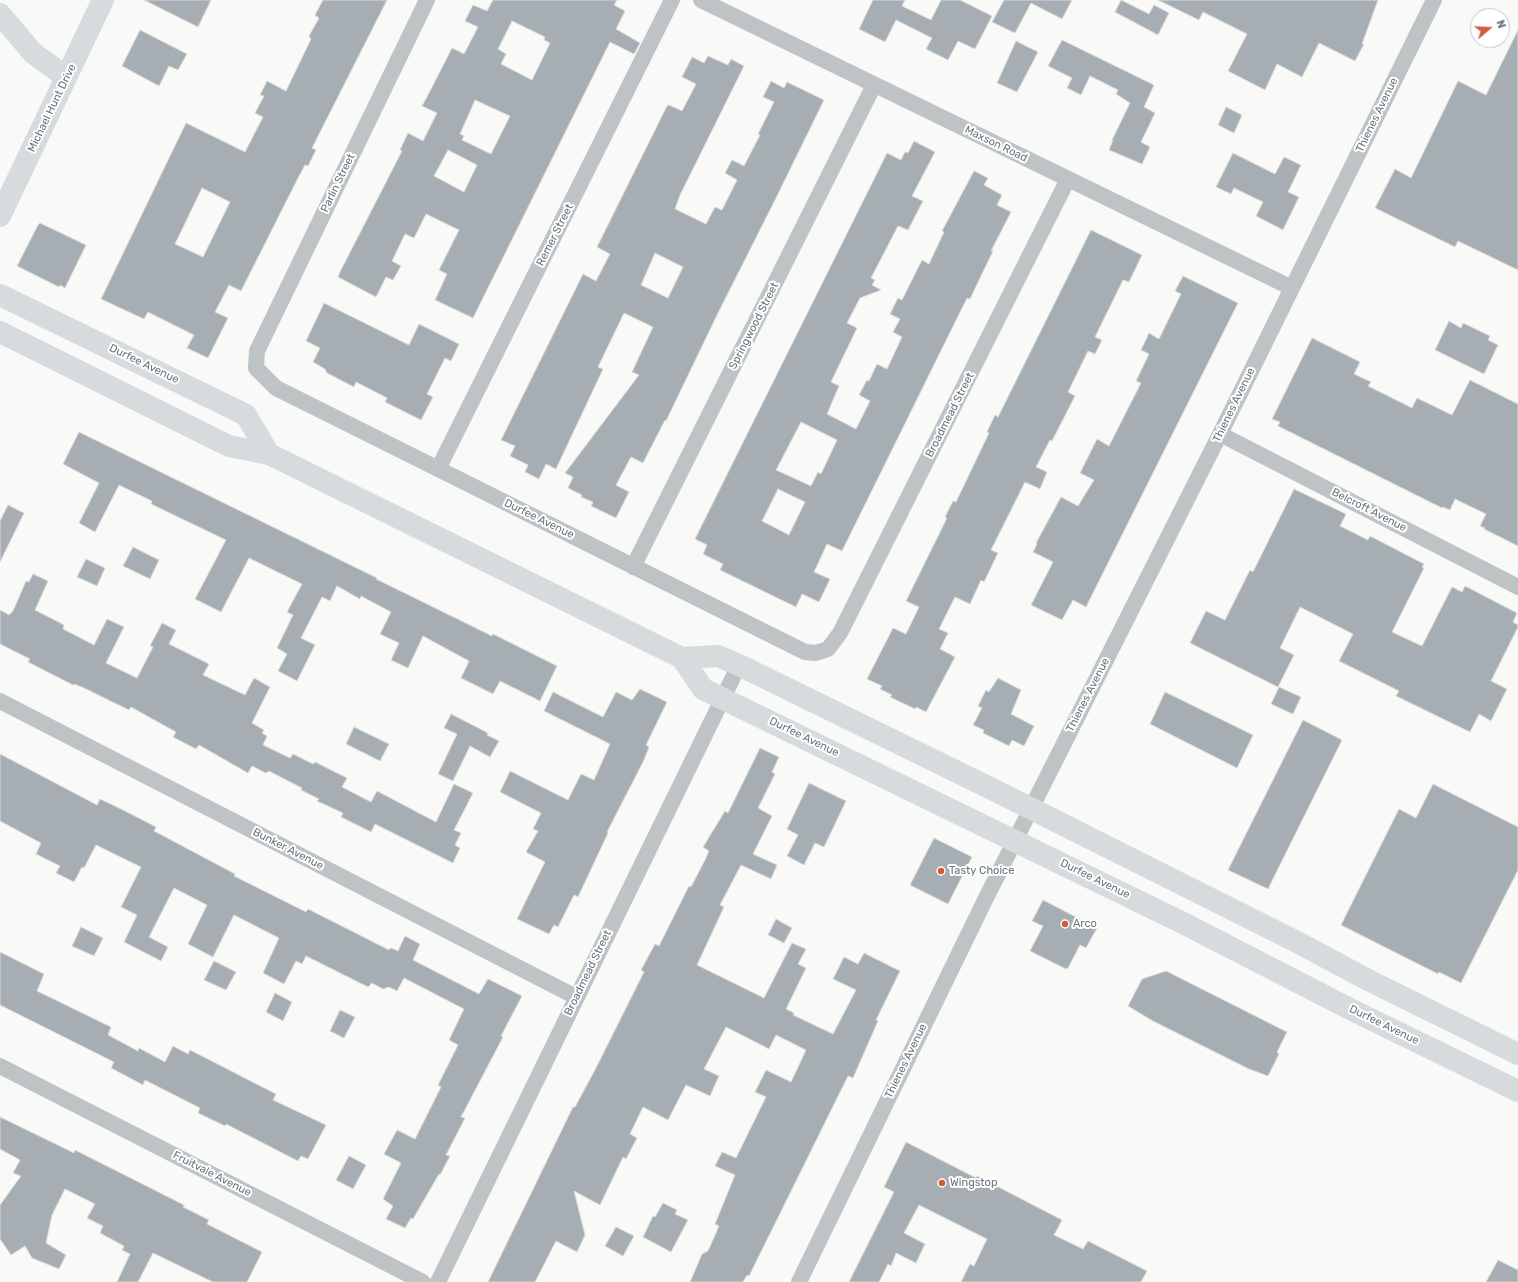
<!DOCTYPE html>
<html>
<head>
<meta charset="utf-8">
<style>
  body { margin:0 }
  #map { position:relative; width:1518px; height:1282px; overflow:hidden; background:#f9f9f7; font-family:Rubik,sans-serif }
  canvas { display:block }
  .north { position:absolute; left:1470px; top:8px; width:40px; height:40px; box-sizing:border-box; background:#fff; border:1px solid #c2c8cb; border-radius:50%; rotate:71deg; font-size:11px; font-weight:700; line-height:16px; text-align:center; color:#66757e }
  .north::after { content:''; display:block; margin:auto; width:14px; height:18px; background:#d15a3f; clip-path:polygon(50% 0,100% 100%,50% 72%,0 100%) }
</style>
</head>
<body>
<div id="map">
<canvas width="1518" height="1282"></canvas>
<div class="north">N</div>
</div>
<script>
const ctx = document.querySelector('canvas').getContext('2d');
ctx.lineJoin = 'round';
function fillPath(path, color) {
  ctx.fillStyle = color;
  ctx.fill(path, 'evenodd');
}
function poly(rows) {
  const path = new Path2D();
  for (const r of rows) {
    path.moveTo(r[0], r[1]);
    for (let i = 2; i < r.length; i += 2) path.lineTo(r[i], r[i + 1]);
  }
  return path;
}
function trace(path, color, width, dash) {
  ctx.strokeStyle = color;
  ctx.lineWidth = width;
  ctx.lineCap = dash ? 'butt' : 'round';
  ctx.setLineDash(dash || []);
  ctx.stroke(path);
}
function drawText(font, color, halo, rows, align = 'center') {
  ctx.font = font + ' Rubik,sans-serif';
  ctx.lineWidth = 4;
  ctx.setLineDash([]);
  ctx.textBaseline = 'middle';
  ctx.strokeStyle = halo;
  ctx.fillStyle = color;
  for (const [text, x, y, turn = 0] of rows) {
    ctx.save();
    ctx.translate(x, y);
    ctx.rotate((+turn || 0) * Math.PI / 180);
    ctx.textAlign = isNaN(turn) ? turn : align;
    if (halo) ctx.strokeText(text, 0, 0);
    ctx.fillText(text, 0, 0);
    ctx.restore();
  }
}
const building = poly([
  [144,0,211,0,198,27,144,0],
  [323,0,387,0,312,148,316,150,308,166,305,165,298,178,241,291,229,285,215,312,228,318,208,358,187,348,194,335,148,312,144,319,101,299,186,123,245,152,263,117,255,113,264,96,260,95,267,81,286,91,311,39,309,36,319,18,315,15,323,0],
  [202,188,230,202,203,257,175,244,202,188],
  [493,0,617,0,614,5,625,11,616,29,640,43,634,54,610,42,473,318,435,300,447,274,439,270,459,230,426,214,414,238,405,234,392,261,401,266,393,280,386,277,376,297,338,277,340,272,402,151,400,150,408,133,423,141,437,113,422,106,428,95,452,48,464,54,478,27,465,21,473,5,487,11,493,0],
  [512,21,545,37,544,40,550,43,532,80,501,64,506,54,498,49,512,21],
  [475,100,510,116,491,154,462,140,464,136,460,134,475,100],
  [448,150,477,165,464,192,434,176,448,150],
  [873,0,905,0,902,6,931,20,941,0,960,0,992,16,975,49,958,41,948,60,926,49,932,38,896,20,885,42,859,29,873,0],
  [1004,0,1072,0,1062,19,1031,3,1015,33,992,22,1004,0],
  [1121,0,1149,14,1154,5,1169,13,1158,35,1115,12,1121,0],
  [1158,0,1378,0,1362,44,1364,44,1355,61,1319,43,1302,77,1277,64,1265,90,1228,71,1247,34,1203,12,1199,20,1158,0],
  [140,30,187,54,178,70,169,66,159,86,122,66,140,30],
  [1518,30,1518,270,1458,241,1455,247,1375,208,1395,169,1411,178,1458,81,1486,95,1518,30],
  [1062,40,1154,85,1144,107,1155,113,1141,142,1150,147,1142,164,1109,150,1113,140,1112,140,1130,103,1116,94,1118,90,1090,76,1081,95,1067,88,1072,78,1048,66,1062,40],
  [1016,41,1038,52,1017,92,997,83,1016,41],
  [708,56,728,65,731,59,744,66,680,195,675,209,706,224,715,207,722,210,737,180,725,173,732,160,744,166,760,135,758,134,774,102,763,97,771,81,784,88,787,82,824,100,775,200,718,313,666,421,665,420,643,463,631,457,616,485,629,492,616,518,591,506,593,502,581,497,582,495,568,488,573,477,565,473,639,375,632,372,653,327,624,313,598,367,603,369,556,469,546,464,539,479,525,472,528,465,510,456,515,446,501,440,583,274,596,281,610,254,597,247,667,106,669,105,682,111,696,84,682,77,692,57,704,63,708,56],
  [655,253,683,267,668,298,641,285,655,253],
  [1226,107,1242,115,1234,133,1218,125,1226,107],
  [914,141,935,152,912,196,923,201,908,230,898,226,871,278,875,280,872,285,881,290,860,298,847,323,857,328,831,382,839,386,827,414,856,429,870,401,859,395,867,380,869,381,877,364,887,369,902,337,893,332,900,319,890,314,898,298,902,300,922,260,929,264,944,232,942,231,974,171,988,178,984,185,1002,195,997,205,1011,212,991,251,993,251,979,280,970,299,967,298,842,551,827,544,814,572,830,579,819,602,802,594,796,607,720,570,723,564,703,554,707,545,695,539,887,153,901,160,905,152,908,153,914,141],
  [801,422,837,440,821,474,818,472,811,486,776,470,801,422],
  [778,489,805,502,789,535,762,521,778,489],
  [1233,153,1275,174,1284,157,1301,165,1288,192,1299,197,1283,230,1256,216,1263,202,1234,188,1231,194,1216,187,1233,153],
  [40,223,86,245,65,288,60,285,59,287,17,266,38,225,40,223],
  [1091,230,1142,255,1129,282,1123,280,1095,337,1102,340,1095,354,1088,351,1068,392,1075,396,1052,441,1050,440,1036,467,1047,472,1040,489,1025,482,991,550,998,553,984,582,981,580,970,604,955,597,939,629,948,633,940,649,955,657,926,712,916,707,915,709,890,697,892,695,880,689,882,686,867,679,893,628,906,634,919,607,906,601,947,518,945,517,953,501,956,502,989,433,987,432,995,415,998,417,1091,230],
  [1183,276,1238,303,1086,607,1073,600,1062,620,1031,605,1053,562,1033,552,1037,544,1036,543,1061,497,1078,506,1094,480,1080,473,1097,439,1109,446,1141,383,1136,381,1149,354,1141,350,1149,333,1159,339,1181,294,1175,291,1183,276],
  [324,303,409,345,419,324,459,344,451,361,445,358,427,394,433,397,421,420,385,402,387,398,356,382,354,387,327,373,325,369,313,362,320,348,306,341,324,303],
  [1449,321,1461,328,1463,323,1490,336,1488,340,1498,345,1484,374,1435,350,1449,321],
  [1312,338,1360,362,1354,374,1371,382,1368,386,1412,408,1417,398,1452,415,1470,380,1518,404,1518,546,1484,529,1485,528,1480,526,1486,514,1455,499,1450,510,1443,507,1442,508,1278,426,1280,422,1272,419,1312,338],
  [79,432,377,578,376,579,492,636,493,634,557,666,540,701,500,681,493,694,461,678,469,661,423,636,408,668,391,660,399,643,380,634,391,612,361,596,360,599,337,586,330,601,322,597,301,638,315,645,297,681,278,671,287,654,277,648,293,615,287,612,302,584,249,558,221,612,195,599,226,540,151,504,152,501,119,485,95,532,79,523,99,483,63,464,79,432],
  [1294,489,1346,514,1340,526,1368,540,1370,536,1424,564,1422,567,1424,568,1392,632,1422,646,1452,587,1462,592,1465,586,1517,613,1513,622,1518,625,1518,627,1491,681,1507,689,1491,721,1479,714,1470,732,1396,696,1399,691,1339,661,1353,634,1300,607,1280,648,1294,655,1278,687,1190,643,1206,611,1225,620,1250,570,1253,572,1294,489],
  [8,505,24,513,0,562,0,521,8,505],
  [133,547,159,560,150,579,123,566,133,547],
  [86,559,105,568,97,586,77,577,86,559],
  [33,574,48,581,35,610,64,625,63,629,94,645,107,619,124,627,106,663,137,678,153,647,150,646,162,623,176,630,169,644,209,664,203,675,245,695,254,678,270,687,252,723,264,730,262,733,267,736,263,745,290,758,293,754,313,764,315,762,347,778,342,787,371,802,377,791,436,822,454,784,473,793,454,830,461,833,455,845,460,848,453,863,375,824,371,832,341,817,343,813,317,801,319,799,301,790,302,788,269,771,266,773,252,766,248,773,199,745,196,749,173,737,176,732,131,707,129,710,84,688,74,684,73,685,28,662,30,659,0,644,0,610,9,615,13,611,26,581,29,582,33,574],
  [998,678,1021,690,1011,714,1034,726,1024,746,1012,740,1009,746,983,733,984,730,973,725,982,708,978,706,986,690,989,692,998,678],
  [1279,687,1301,697,1293,714,1271,704,1279,687],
  [640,689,667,702,646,745,649,747,644,760,607,832,608,833,578,897,574,895,558,927,554,925,549,934,517,919,545,862,526,852,538,831,533,829,541,813,500,792,510,771,568,800,581,774,594,780,610,744,544,711,553,692,603,717,616,692,632,700,640,689],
  [1165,692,1253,735,1237,768,1150,724,1165,692],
  [451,714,488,733,487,735,499,741,490,757,470,746,453,781,438,774,457,734,444,728,451,714],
  [1303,720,1342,740,1268,889,1228,870,1303,720],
  [354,727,389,744,380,761,346,744,354,727],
  [760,748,779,757,772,772,775,774,758,808,772,816,753,854,777,865,771,879,741,865,720,905,724,907,697,965,764,998,792,943,806,949,798,964,806,968,786,1009,794,1013,793,1015,833,1034,856,990,833,979,844,957,858,964,864,953,900,971,876,1020,878,1021,853,1078,848,1076,749,1276,747,1275,743,1282,690,1282,702,1254,708,1251,719,1226,715,1224,735,1175,715,1166,722,1152,736,1158,766,1097,755,1092,766,1070,791,1082,806,1050,776,1035,769,1049,726,1027,704,1069,719,1076,710,1096,686,1085,668,1120,643,1107,630,1134,637,1138,626,1159,623,1157,600,1205,574,1191,585,1235,577,1252,556,1241,535,1282,488,1282,573,1107,575,1107,596,1068,644,972,641,970,655,944,659,946,689,886,691,887,705,860,709,851,703,847,725,811,728,813,760,748],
  [0,754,97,805,100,799,123,810,156,827,154,831,235,874,234,876,306,912,308,909,389,950,391,948,398,951,405,936,420,944,413,960,479,994,488,979,522,996,501,1036,503,1037,461,1117,465,1118,446,1155,450,1156,440,1175,439,1174,413,1219,411,1218,405,1228,386,1219,393,1206,383,1199,401,1163,384,1154,397,1130,415,1139,441,1087,438,1085,458,1045,449,1040,464,1009,404,978,397,991,389,987,383,989,372,983,368,987,306,956,302,964,296,961,284,984,263,973,279,938,234,915,213,957,188,944,207,905,174,888,149,937,168,947,161,961,124,942,137,915,121,907,141,867,96,845,84,868,82,867,74,882,56,873,60,866,36,854,41,843,0,821,0,754],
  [809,783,846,801,824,847,815,843,804,865,787,856,798,835,787,829,809,783],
  [1433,784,1518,827,1518,870,1461,983,1439,972,1438,974,1341,925,1399,809,1416,818,1433,784],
  [934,838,972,857,948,904,910,885,934,838],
  [1043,900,1097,928,1086,948,1080,945,1068,968,1066,969,1030,951,1043,926,1032,921,1043,900],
  [776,919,792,928,784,943,768,935,776,919],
  [81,927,103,938,94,956,72,946,81,927],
  [0,952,44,974,37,991,111,1027,108,1035,138,1051,139,1048,165,1062,173,1046,188,1054,190,1050,276,1094,273,1100,326,1125,308,1159,301,1156,298,1161,226,1124,225,1126,198,1113,200,1108,145,1080,143,1085,111,1068,114,1062,0,1005,0,952],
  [214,961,236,972,226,990,204,980,214,961],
  [1166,971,1287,1032,1277,1052,1279,1054,1268,1076,1249,1069,1153,1021,1128,1006,1142,979,1166,971],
  [275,993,292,1002,283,1021,266,1012,275,993],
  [340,1010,355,1017,344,1038,330,1031,340,1010],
  [0,1117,74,1153,75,1150,184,1205,183,1207,209,1220,207,1224,262,1252,247,1282,213,1282,153,1253,138,1282,117,1282,130,1254,122,1250,124,1246,100,1233,103,1226,87,1218,95,1204,65,1189,52,1215,46,1243,66,1255,59,1269,32,1258,25,1246,11,1255,0,1239,0,1205,21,1176,13,1173,20,1160,0,1149,0,1117],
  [906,1142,976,1178,977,1176,1062,1220,1054,1235,1083,1249,1088,1241,1147,1271,1141,1282,961,1282,970,1264,974,1266,987,1239,919,1205,904,1233,925,1244,916,1263,896,1253,891,1266,888,1264,879,1282,849,1282,894,1192,884,1187,906,1142],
  [349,1156,366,1165,353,1189,336,1180,349,1156],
  [663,1203,677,1210,675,1214,688,1220,671,1252,643,1237,653,1216,655,1217,663,1203],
  [616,1227,634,1236,623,1256,605,1246,616,1227],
  [1498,1260,1518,1270,1518,1282,1486,1282,1498,1260]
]);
const street = poly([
  [427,0,257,351,256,368,276,388,805,652,816,653,828,649,840,633,1068,179],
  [701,0,1292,288],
  [1220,434,1518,587],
  [438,469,672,0],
  [633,567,874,85],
  [0,701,576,997],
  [0,1066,423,1282],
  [438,1282,739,665],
  [799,1282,985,900,1220,434,1434,0]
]);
const secondary = poly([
  [0,14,33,53,66,77],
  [0,216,103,0],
  [0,295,246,415,269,454],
  [0,332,229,446,269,454,682,658,718,656,739,665,996,791,1297,942,1370,981,1518,1054],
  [682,658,703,689,1183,923,1354,1011,1518,1091]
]);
const markers = [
  [941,871,4,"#d15a3f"],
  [1065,924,4,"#d15a3f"],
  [942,1183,4,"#d15a3f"]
];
const streetNames = [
  ["Michael Hunt Drive",52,108,-64],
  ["Thienes Avenue",1377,115,-64],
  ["Maxson Road",996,144,26],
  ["Parlin Street",338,183,-64],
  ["Remer Street",555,235,-63],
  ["Springwood Street",754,326,-63],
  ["Durfee Avenue",144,364,26],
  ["Thienes Avenue",1234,405,-64],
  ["Broadmead Street",950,415,-63],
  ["Belcroft Avenue",1369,510,27],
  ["Durfee Avenue",539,519,26],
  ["Thienes Avenue",1088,695,-63],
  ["Durfee Avenue",804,737,26],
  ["Bunker Avenue",288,849,27],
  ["Durfee Avenue",1095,879,26],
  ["Broadmead Street",588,973,-64],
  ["Durfee Avenue",1384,1025,26],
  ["Thienes Avenue",906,1061,-64],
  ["Fruitvale Avenue",212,1174,27]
];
const poiNames = [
  ["Tasty Choice",949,871],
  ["Arco",1073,924],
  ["Wingstop",950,1183]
];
fillPath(building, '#a6aeb3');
trace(building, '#dbdad9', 1);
trace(street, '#bec3c6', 16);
trace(secondary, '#d6dbdd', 22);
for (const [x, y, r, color] of markers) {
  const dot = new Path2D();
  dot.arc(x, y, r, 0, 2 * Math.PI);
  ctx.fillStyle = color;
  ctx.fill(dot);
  trace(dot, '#fff', 1.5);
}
drawText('11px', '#66757e', '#fff', streetNames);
drawText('11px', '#66757e', '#fff', poiNames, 'left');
</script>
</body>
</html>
